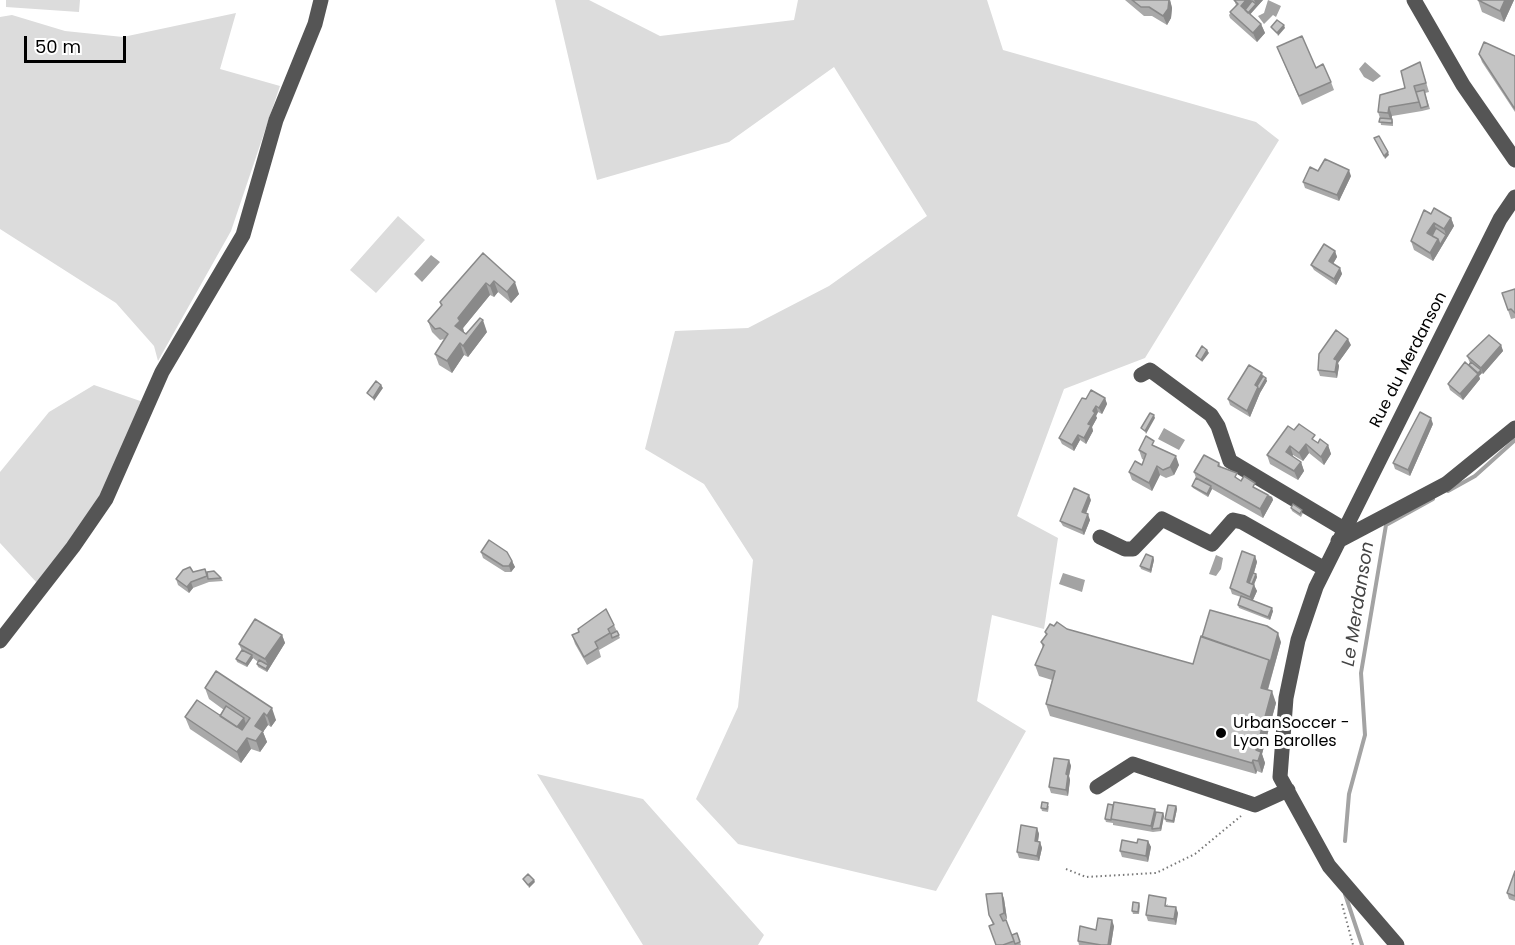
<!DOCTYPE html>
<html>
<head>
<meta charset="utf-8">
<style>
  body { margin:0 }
  #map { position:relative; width:1515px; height:945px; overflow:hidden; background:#fff; font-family:Poppins,sans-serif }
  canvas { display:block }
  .scale { position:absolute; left:24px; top:36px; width:102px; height:27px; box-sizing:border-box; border:3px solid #000; border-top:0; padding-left:8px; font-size:18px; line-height:21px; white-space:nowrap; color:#000; -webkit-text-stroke:4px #fff; paint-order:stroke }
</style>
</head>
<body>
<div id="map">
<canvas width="1515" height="945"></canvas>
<div class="scale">50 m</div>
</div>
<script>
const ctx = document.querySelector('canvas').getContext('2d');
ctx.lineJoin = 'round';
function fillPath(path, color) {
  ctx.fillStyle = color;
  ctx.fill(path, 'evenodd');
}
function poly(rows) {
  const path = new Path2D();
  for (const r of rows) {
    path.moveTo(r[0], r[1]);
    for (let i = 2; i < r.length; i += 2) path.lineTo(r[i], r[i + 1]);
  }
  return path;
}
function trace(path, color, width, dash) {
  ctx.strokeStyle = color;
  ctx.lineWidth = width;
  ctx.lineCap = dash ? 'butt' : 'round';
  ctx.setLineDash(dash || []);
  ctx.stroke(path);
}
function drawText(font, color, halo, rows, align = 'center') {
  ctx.font = font + ' Poppins,sans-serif';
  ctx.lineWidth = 6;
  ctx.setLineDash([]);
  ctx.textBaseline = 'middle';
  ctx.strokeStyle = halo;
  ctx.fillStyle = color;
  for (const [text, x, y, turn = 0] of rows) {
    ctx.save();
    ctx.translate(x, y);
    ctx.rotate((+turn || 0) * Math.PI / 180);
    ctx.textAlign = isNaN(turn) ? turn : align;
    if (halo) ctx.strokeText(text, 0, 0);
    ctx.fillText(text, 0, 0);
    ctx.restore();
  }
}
const green = poly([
  [6,0,80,0,79,12,6,7],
  [555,0,589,0,660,36,794,20,798,0,987,0,1003,50,1256,122,1279,140,1145,358,1064,389,1017,516,1058,538,1044,629,992,615,977,701,1026,731,936,891,738,844,696,799,738,707,753,560,704,484,645,449,675,331,748,328,829,286,927,216,834,67,729,142,597,180],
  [236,13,220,69,280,86,231,231,158,361,154,346,116,303,0,229,0,17,12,15,65,31,123,37],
  [398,216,425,240,376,293,350,270],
  [94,385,146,403,106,499,38,584,0,543,0,472,49,412],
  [537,774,643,799,764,935,758,945,643,945]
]);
const water = poly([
  [1268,0,1281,6,1276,17,1273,15,1264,24,1258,16,1264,13],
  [1365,62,1381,76,1373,82,1364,77,1359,69],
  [431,255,440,262,422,282,414,274],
  [1164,428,1185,440,1179,450,1158,439],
  [1216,555,1223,558,1221,569,1216,576,1209,574],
  [1063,573,1085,580,1082,592,1059,584]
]);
const stream = poly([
  [1448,491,1475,476,1515,440],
  [1345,841,1349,794,1365,735,1361,673,1386,525,1433,499],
  [1345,894,1362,945]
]);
const path = poly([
  [1066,869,1086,877,1156,873,1195,854,1241,816],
  [1342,904,1353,945]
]);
const minor = poly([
  [1414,0,1463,85,1515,160],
  [1141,375,1150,370,1211,415,1218,426,1230,461,1344,529],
  [1100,537,1125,549,1133,549,1162,519,1212,544,1233,520,1242,522,1325,569],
  [1338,541,1446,484,1515,428],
  [0,641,73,547,106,499,162,372,243,235,276,120,315,24,321,0],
  [1097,787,1133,764,1255,805,1288,790],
  [1397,945,1329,866,1280,777,1286,698,1298,640,1316,587,1500,219,1515,197]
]);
const wall = poly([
  [1125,0,1170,0,1172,8,1171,18,1167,25,1152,16,1144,16],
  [1234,0,1263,0,1250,14,1261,24,1265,33,1257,42,1230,18,1229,15,1236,5],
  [1478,0,1514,0,1504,22,1482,12],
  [1277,47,1316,68,1331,82,1334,90,1302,105],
  [1479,54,1515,56,1515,112,1482,62],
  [1420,62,1429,92,1425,93,1430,109,1422,111,1392,116,1392,119,1393,122,1393,126,1381,125,1380,118,1378,112,1405,88],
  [1318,171,1351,176,1339,201,1305,188,1303,182],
  [1431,214,1451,218,1454,226,1433,261,1414,250,1411,241],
  [1335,251,1337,257,1333,264,1340,268,1342,274,1336,285,1314,270,1311,265],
  [483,253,519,294,511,303,498,292,494,297,490,295,463,328,464,332,466,334,487,332,468,357,464,355,452,373,439,365,435,354,444,339,440,340,432,332,428,321,441,306,440,302],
  [1515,289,1515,318,1511,319,1502,293],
  [1351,345,1338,363,1339,366,1337,378,1320,376,1318,370],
  [1501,345,1503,351,1483,374,1482,373,1479,376,1480,379,1463,400,1450,390,1448,384,1470,363,1467,356],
  [1263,376,1267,381,1260,393,1250,417,1230,405,1228,399],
  [1105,398,1107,404,1102,414,1098,412,1096,416,1097,418,1092,427,1093,431,1086,444,1080,440,1074,451,1062,444,1059,438,1086,399],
  [1433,424,1410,476,1395,469,1393,463],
  [1294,430,1317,442,1328,445,1331,454,1324,465,1309,453,1303,461,1293,455,1292,456,1301,462,1304,471,1298,480,1270,464,1267,455],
  [1157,447,1179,465,1174,475,1166,478,1160,475,1152,491,1132,480,1129,472,1142,465,1144,460,1142,459,1139,450],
  [1219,463,1221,467,1240,480,1272,497,1273,500,1263,518,1212,489,1208,497,1193,488,1192,486,1196,478,1194,472],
  [1091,500,1086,514,1090,520,1084,535,1063,526,1060,521],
  [1291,508,1303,513,1301,517,1292,511],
  [481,552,512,561,515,567,511,572,505,572,483,558],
  [1255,556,1257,562,1254,573,1256,574,1257,577,1254,585,1257,591,1253,600,1273,611,1270,620,1239,608,1238,605,1241,597,1232,594,1230,588],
  [1153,557,1154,560,1151,573,1141,569,1140,566],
  [193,572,207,572,221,578,223,581,209,582,193,588,189,593,178,585,176,579],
  [614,625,620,638,599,650,601,657,587,665,575,644,572,635,579,632,578,629],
  [1054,626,1067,629,1193,664,1281,642,1268,690,1276,703,1262,754,1265,763,1262,773,1257,771,1256,774,1050,716,1046,704,1052,680,1039,676,1035,665,1043,648,1041,642,1046,635,1045,632],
  [282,635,285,643,267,672,258,667,257,664,258,662,253,658,247,667,237,662,236,659,242,651,239,644],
  [216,671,276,720,271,727,268,725,263,732,267,742,260,752,251,749,241,763,190,729,185,717,220,716,224,710,209,699,205,688],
  [1069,760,1071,766,1069,776,1070,780,1068,796,1051,793,1049,787],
  [1049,806,1048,812,1042,811,1041,808],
  [1176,806,1177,809,1174,823,1166,822,1165,819],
  [1163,813,1164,816,1161,831,1153,832,1113,825,1113,823,1106,822,1105,819],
  [1037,828,1039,834,1038,842,1040,842,1042,848,1039,861,1019,858,1017,852],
  [1148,841,1151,847,1148,862,1122,857,1120,851,1137,843],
  [1515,871,1515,901,1509,899,1507,893],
  [1002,893,1004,899,1007,919,1003,921,1012,935,1017,933,1021,945,996,945,993,925,989,915],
  [1139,903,1140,906,1139,914,1133,914,1132,911],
  [1168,904,1167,906,1178,913,1176,925,1148,921,1146,915],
  [1114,926,1111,945,1079,945,1078,941]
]);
const shadedWall = poly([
  [1170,0,1172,8,1171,18,1167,25,1163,16],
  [1246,0,1251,0,1253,4,1245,14,1241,6],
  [1254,0,1263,0,1247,18,1246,15,1256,4],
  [1505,0,1514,0,1504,22,1500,11],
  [1261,24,1265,33,1257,42,1253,33],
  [1284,25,1285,28,1278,36,1277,33],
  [1389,107,1392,116,1391,122,1388,113],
  [1388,152,1389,155,1385,159,1384,156],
  [1349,170,1351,176,1339,201,1337,195],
  [1451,218,1454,226,1433,261,1430,253,1438,239,1446,235,1444,229],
  [1434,223,1437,231,1432,240,1427,233],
  [1335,251,1337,257,1331,267,1329,261],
  [1340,268,1342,274,1336,285,1334,279],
  [494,281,498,292,494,297,490,286],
  [515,282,519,294,511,303,507,292],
  [486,283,490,295,463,328,464,332,459,338,455,326,458,318],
  [483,320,487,332,468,357,463,346],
  [1348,339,1351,345,1338,363,1339,366,1337,378,1335,372,1334,359],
  [460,343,464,355,452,373,447,361],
  [1501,345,1503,351,1483,374,1481,368],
  [1207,350,1209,353,1202,362,1201,360],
  [1481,370,1482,373,1479,376,1480,379,1463,400,1460,394],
  [1262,373,1264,379,1266,378,1267,381,1260,393,1250,417,1247,411,1255,385],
  [381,385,383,388,374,401,373,398],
  [1105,398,1107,404,1102,414,1099,408],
  [1096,406,1098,412,1096,416,1097,418,1092,427,1093,431,1086,444,1084,438,1088,424,1093,411],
  [1154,415,1155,418,1146,434,1145,431],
  [1431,418,1433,424,1410,476,1408,470],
  [1078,435,1080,440,1074,451,1072,445],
  [1306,444,1309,453,1303,461,1299,453],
  [1328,445,1331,454,1324,465,1321,457],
  [1290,446,1293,455,1289,461,1286,452],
  [1176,456,1179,465,1174,475,1170,467],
  [1301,462,1304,471,1298,480,1294,471],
  [1157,466,1160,475,1152,491,1149,483],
  [1211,486,1212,489,1208,497,1207,494],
  [1089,495,1091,500,1084,518,1082,512],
  [1268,495,1272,497,1273,500,1263,518,1260,509],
  [1088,514,1090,520,1084,535,1082,530],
  [1255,556,1257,562,1250,586,1247,582],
  [1153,557,1154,560,1151,573,1150,570],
  [512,561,515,567,511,572,509,566],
  [1256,574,1257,577,1252,589,1251,586],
  [191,582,193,588,189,593,187,587],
  [1254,585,1257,591,1252,602,1250,597],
  [1272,608,1273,611,1270,620,1268,617],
  [1278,633,1281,642,1265,699,1261,688,1269,660],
  [282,635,285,643,267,672,266,669,268,665,265,659],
  [252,655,253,658,247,667,246,664],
  [1272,691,1276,703,1262,754,1265,763,1262,773,1258,761,1256,750],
  [272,708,276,720,271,727,267,716],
  [264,713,268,725,263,732,267,742,260,752,256,741,255,726],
  [244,718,246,724,237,736,235,730],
  [247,738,251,749,241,763,237,752],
  [1069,760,1071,766,1069,776,1070,780,1068,796,1066,790,1066,774],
  [1253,760,1257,771,1256,774,1252,763],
  [1176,806,1177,809,1174,823,1173,821],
  [1155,809,1157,815,1152,829,1153,832,1151,826],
  [1163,813,1164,816,1161,831,1160,828],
  [1037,828,1039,834,1037,847,1035,841],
  [1148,841,1151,847,1148,862,1146,856],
  [1040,842,1042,848,1039,861,1037,856],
  [534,880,535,882,529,888,528,885],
  [1002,893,1004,899,1007,919,1004,913],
  [1176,907,1178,913,1176,925,1174,919],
  [1112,920,1114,926,1111,945,1108,945]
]);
const building = poly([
  [1132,0,1169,0,1168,9,1163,16,1149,7,1141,7,1132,0],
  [1234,0,1246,0,1241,6,1261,24,1253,33,1230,12,1238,4,1234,0],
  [1478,0,1505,0,1500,11,1478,0],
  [1252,1,1256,4,1248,13,1245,10,1252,1],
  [1277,20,1284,25,1277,33,1271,27,1277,20],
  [1302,36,1316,68,1323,64,1331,82,1299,96,1277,47,1302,36],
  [1484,42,1515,56,1515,109,1479,54,1484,42],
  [1420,62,1426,83,1414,86,1419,102,1389,107,1388,113,1378,112,1380,95,1405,88,1401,71,1420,62],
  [1424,90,1428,106,1421,108,1416,92,1424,90],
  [1380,118,1392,119,1392,123,1379,122,1380,118],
  [1379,136,1388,152,1384,156,1374,138,1379,136],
  [1325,159,1349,170,1337,195,1303,182,1310,167,1318,171,1325,159],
  [1434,208,1451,218,1444,229,1434,223,1427,233,1438,239,1430,253,1411,241,1424,210,1431,214,1434,208],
  [1436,228,1446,235,1440,245,1438,239,1432,236,1436,228],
  [1324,244,1335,251,1329,261,1340,268,1334,279,1311,265,1324,244],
  [483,253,515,282,507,292,494,281,490,286,486,283,458,318,460,321,455,326,466,334,480,318,483,320,463,346,460,343,447,361,435,354,448,334,440,328,435,329,428,321,442,305,440,302,483,253],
  [1515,289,1515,313,1511,309,1508,310,1502,293,1515,289],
  [1336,330,1348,339,1334,359,1337,360,1335,372,1318,370,1319,354,1336,330],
  [1489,335,1501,345,1481,368,1467,356,1489,335],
  [1202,346,1207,350,1201,360,1196,356,1202,346],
  [1465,362,1478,374,1460,394,1448,384,1465,362],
  [1471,362,1481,370,1478,373,1469,365,1471,362],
  [1249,365,1262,373,1255,385,1258,387,1247,411,1228,399,1249,365],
  [1263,376,1266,378,1259,390,1257,386,1263,376],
  [376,381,381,385,373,398,367,393,376,381],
  [1091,390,1105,398,1099,408,1096,406,1093,411,1095,413,1088,424,1091,425,1084,438,1078,435,1072,445,1059,438,1082,398,1086,399,1091,390],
  [1420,412,1431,418,1408,470,1393,463,1420,412],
  [1150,413,1154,415,1145,431,1141,428,1150,413],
  [1299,424,1315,435,1312,439,1318,443,1320,439,1328,445,1321,457,1306,444,1299,453,1290,446,1286,452,1301,462,1294,471,1267,455,1288,426,1294,430,1299,424],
  [1146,436,1154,441,1152,445,1176,456,1170,467,1163,470,1157,466,1149,483,1129,472,1135,461,1142,465,1146,454,1139,450,1146,436],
  [1204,455,1219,463,1218,466,1237,473,1235,477,1241,481,1244,476,1255,483,1253,487,1268,495,1260,509,1194,472,1204,455],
  [1196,478,1211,486,1207,494,1192,486,1196,478],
  [1074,488,1089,495,1082,512,1088,514,1082,530,1060,521,1074,488],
  [1293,504,1302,510,1300,514,1291,508,1293,504],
  [489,540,507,552,512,561,509,566,503,566,481,552,489,540],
  [1242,551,1255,556,1247,582,1254,585,1250,597,1230,588,1242,551],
  [1146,554,1153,557,1150,570,1140,566,1146,554],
  [190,567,193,572,205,569,207,576,191,582,187,587,176,579,183,570,190,567],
  [214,571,221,578,208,579,207,572,214,571],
  [1253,573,1256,574,1252,584,1249,583,1253,573],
  [1241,596,1272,608,1268,617,1238,605,1241,596],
  [606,609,614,625,608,629,610,633,595,642,598,648,584,657,572,635,579,632,578,629,606,609],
  [1210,610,1267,626,1278,633,1270,663,1269,660,1202,637,1210,610],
  [255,619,282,635,265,659,239,644,255,619],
  [1057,622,1067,629,1193,664,1201,636,1269,660,1261,688,1272,691,1256,750,1261,752,1258,761,1253,760,1252,763,1046,704,1055,671,1035,665,1044,645,1041,642,1047,634,1045,632,1050,624,1054,626,1057,622],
  [617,631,619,635,612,638,611,634,617,631],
  [242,650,252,655,246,664,236,659,242,650],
  [259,660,268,665,266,669,257,664,259,660],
  [216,671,272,708,267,716,264,713,255,726,263,731,256,741,247,738,237,752,185,717,197,700,242,730,250,718,205,688,216,671],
  [226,706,244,718,237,727,220,716,226,706],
  [1054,758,1069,760,1066,774,1068,775,1066,790,1049,787,1054,758],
  [1042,802,1048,803,1047,809,1041,808,1042,802],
  [1114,802,1155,809,1151,826,1111,819,1114,802],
  [1108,804,1113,805,1111,820,1105,819,1108,804],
  [1168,805,1176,806,1173,821,1165,819,1168,805],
  [1156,812,1163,813,1160,828,1152,829,1156,812],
  [1021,825,1037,828,1035,841,1040,842,1037,856,1017,852,1021,825],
  [1138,839,1148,841,1146,856,1120,851,1122,840,1137,843,1138,839],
  [1515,871,1515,896,1507,893,1515,871],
  [528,874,534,880,528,885,523,879,528,874],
  [1002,893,1004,913,1000,915,1003,921,1006,920,1014,941,1003,945,996,945,989,926,994,924,989,915,986,894,1002,893],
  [1149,895,1166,898,1165,906,1176,907,1174,919,1146,915,1149,895],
  [1133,902,1139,903,1138,912,1132,911,1133,902],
  [1098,918,1112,920,1108,945,1101,945,1078,941,1080,926,1096,930,1098,918],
  [1017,933,1020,942,1015,944,1012,935,1017,933]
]);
const markers = [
  [1221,733,6,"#000"]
];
const streetNames = [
  ["Rue du Merdanson",1409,360,-63]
];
const poiNames = [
  ["UrbanSoccer -",1233,724],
  ["Lyon Barolles",1233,742]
];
const waterNames = [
  ["Le Merdanson",1359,604,-81]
];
fillPath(green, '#dcdcdc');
fillPath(water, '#a3a3a3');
trace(stream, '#a3a3a3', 4);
trace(path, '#777', 2, [1.5, 3]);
trace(minor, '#555', 15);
fillPath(wall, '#a9a9a9');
fillPath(shadedWall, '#898989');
fillPath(building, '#c4c4c4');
trace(building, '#898989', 1.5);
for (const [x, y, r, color] of markers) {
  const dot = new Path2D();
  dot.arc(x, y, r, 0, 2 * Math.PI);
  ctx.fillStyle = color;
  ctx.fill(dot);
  trace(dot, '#fff', 2);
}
drawText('16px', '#000', '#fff', streetNames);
drawText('16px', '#000', '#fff', poiNames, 'left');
drawText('italic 18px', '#444', '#fff', waterNames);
</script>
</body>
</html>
